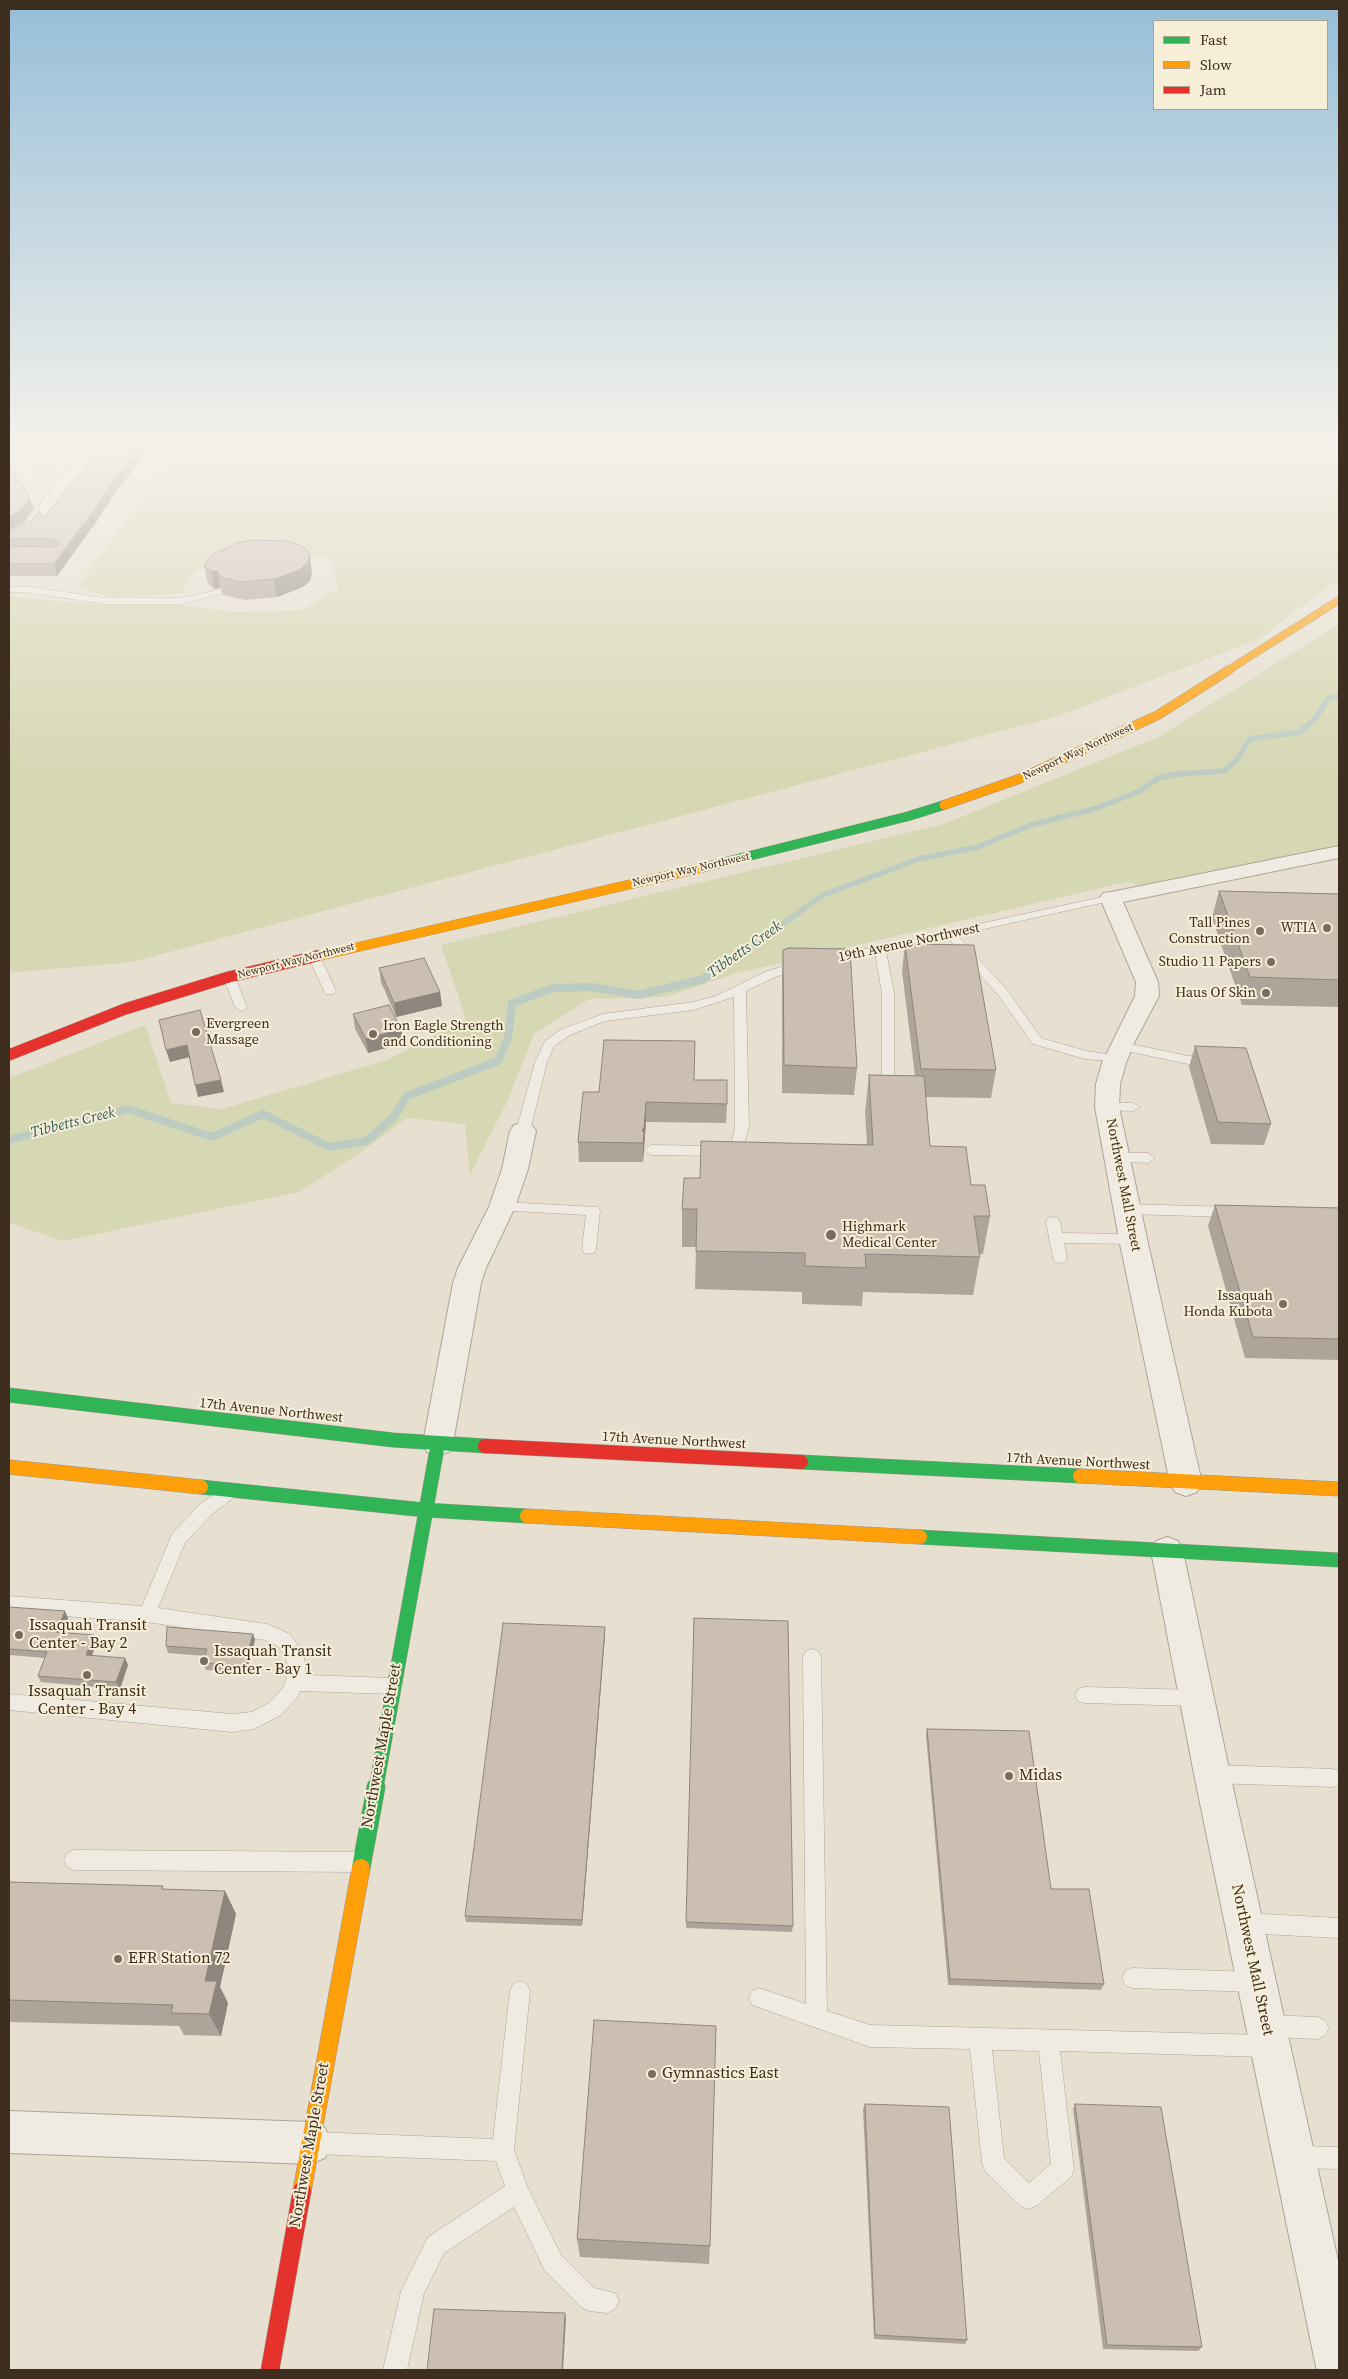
<!DOCTYPE html>
<html>
<head>
<meta charset="utf-8">
<style>
  body { margin:0 }
  #map { position:relative; width:1348px; height:2379px; overflow:hidden; background:#e7e0d1; font-family:"Source Serif 4",serif }
  canvas { display:block }
  .frame { position:absolute; inset:0; border:10px solid #3d2e20; pointer-events:none }
  .legend { position:absolute; left:1153px; top:20px; width:175px; height:90px; box-sizing:border-box; background:#f7eed8; border:1px solid #ada18e; margin:0; padding:6px 9px; list-style:none; font-size:15px; color:#3d2e20 }
  .legend li { display:flex; align-items:center; gap:10px; height:25px }
  .legend b { width:25px; border:1px solid #ada18e }
</style>
</head>
<body>
<div id="map">
<canvas width="1348" height="2379"></canvas>
<div class="frame"></div>
<ul class="legend">
<li><b style="height:6px;background:#30b455"></b>Fast</li>
<li><b style="height:6px;background:#ff9f0a"></b>Slow</li>
<li><b style="height:6px;background:#e5322d"></b>Jam</li>
</ul>
</div>
<script>
const ctx = document.querySelector('canvas').getContext('2d');
ctx.lineJoin = 'round';
function fillPath(path, color) {
  ctx.fillStyle = color;
  ctx.fill(path, 'evenodd');
}
function poly(rows) {
  const path = new Path2D();
  for (const r of rows) {
    path.moveTo(r[0], r[1]);
    for (let i = 2; i < r.length; i += 2) path.lineTo(r[i], r[i + 1]);
  }
  return path;
}
function trace(path, color, width, dash) {
  ctx.strokeStyle = color;
  ctx.lineWidth = width;
  ctx.lineCap = dash ? 'butt' : 'round';
  ctx.setLineDash(dash || []);
  ctx.stroke(path);
}
function drawText(font, color, halo, rows, align = 'center') {
  ctx.font = font + ' "Source Serif 4",serif';
  ctx.lineWidth = 4;
  ctx.setLineDash([]);
  ctx.textBaseline = 'middle';
  ctx.strokeStyle = halo;
  ctx.fillStyle = color;
  for (const [text, x, y, turn = 0] of rows) {
    ctx.save();
    ctx.translate(x, y);
    ctx.rotate((+turn || 0) * Math.PI / 180);
    ctx.textAlign = isNaN(turn) ? turn : align;
    if (halo) ctx.strokeText(text, 0, 0);
    ctx.fillText(text, 0, 0);
    ctx.restore();
  }
}
const green = poly([
  [16,445,75,445,41,485],
  [183,445,1339,445,1339,580,1295,611,1262,638,1061,715,132,962,9,973,9,596,100,605,180,605,234,612,302,610,338,589,332,559,265,550,212,558,187,581,183,594,111,597,78,588,87,573],
  [1339,624,1339,852,1154,889,1126,882,734,974,665,997,589,999,534,1034,506,1104,470,1175,465,1124,407,1118,360,1153,299,1192,63,1241,9,1223,9,1078,145,1025,171,1103,222,1109,387,1060,466,1019,441,945,944,824,1158,737]
]);
const streamFar1 = poly([
  [735,958,823,895,919,859,978,847,1031,825,1094,809,1140,791,1158,778,1179,774,1224,771,1236,761,1250,739,1300,732,1315,719,1328,699,1339,696]
]);
const stream = poly([
  [9,1140,128,1109,212,1137,263,1114,329,1147,366,1141,392,1119,407,1096,498,1061,508,1038,512,1003,554,988,593,987,638,995,703,979,737,956]
]);
const lane = poly([
  [25,586,105,598,181,598,219,590,223,593,181,604,105,604,25,592,9,592,9,588,25,586],
  [1111,895,1117,898,1115,900,957,935,1007,990,1041,1038,1086,1051,1120,1056,1122,1059,1120,1062,1085,1059,1033,1044,999,996,947,937,886,951,894,993,894,1077,893,1080,883,1080,882,1077,882,993,875,953,833,963,829,961,827,959,829,957,1111,895],
  [314,952,320,956,336,991,334,994,326,994,324,991,308,956,314,952],
  [799,962,803,963,805,966,803,969,775,977,746,991,749,1127,743,1147,719,1156,651,1155,644,1150,651,1145,718,1146,732,1141,735,1127,734,997,693,1010,605,1021,570,1035,554,1046,547,1062,530,1131,523,1135,516,1131,535,1062,545,1041,562,1029,603,1014,693,1002,716,996,767,971,799,962],
  [229,973,235,977,247,1007,245,1010,241,1011,235,1007,223,977,229,973],
  [1121,1042,1188,1056,1208,1057,1214,1061,1208,1065,1188,1064,1117,1049,1115,1046,1117,1043,1121,1042],
  [1107,1103,1133,1103,1140,1107,1133,1111,1102,1110,1100,1107,1102,1104,1107,1103],
  [1117,1153,1148,1153,1155,1158,1148,1163,1112,1161,1110,1158,1117,1153],
  [502,1202,598,1207,600,1210,596,1249,594,1253,589,1254,584,1253,582,1249,586,1215,497,1210,495,1207,497,1204,502,1202],
  [1127,1204,1231,1207,1238,1212,1231,1217,1127,1214,1120,1209,1127,1204],
  [1053,1217,1058,1218,1060,1222,1062,1233,1133,1234,1138,1235,1140,1239,1138,1243,1133,1244,1064,1243,1067,1258,1065,1262,1060,1263,1055,1262,1053,1258,1046,1222,1048,1218,1053,1217],
  [230,1484,236,1486,238,1491,236,1496,212,1514,185,1543,158,1608,267,1624,290,1634,304,1655,306,1675,393,1678,399,1680,402,1686,399,1692,393,1694,300,1691,296,1699,281,1715,254,1729,232,1732,9,1710,9,1694,232,1714,252,1712,269,1703,283,1688,288,1674,286,1657,278,1646,265,1640,147,1622,9,1612,9,1596,142,1606,172,1534,200,1504,230,1484],
  [812,1649,818,1651,821,1657,827,2011,870,2025,1264,2035,1260,2033,1256,2026,1260,2019,1267,2015,1318,2017,1325,2021,1329,2028,1325,2035,1318,2039,1270,2037,1275,2038,1278,2046,1275,2054,1267,2057,1060,2051,1074,2169,1071,2177,1036,2206,1028,2209,1020,2206,985,2171,982,2163,970,2049,870,2047,752,2005,749,1998,752,1991,759,1988,806,2004,803,1657,806,1651,812,1649],
  [992,2050,1039,2051,1051,2164,1029,2183,1004,2158,992,2050],
  [1084,1687,1196,1690,1202,1692,1205,1698,1202,1704,1196,1706,1084,1703,1078,1701,1075,1695,1078,1689,1084,1687],
  [1213,1765,1333,1769,1339,1771,1339,1785,1333,1787,1213,1783,1206,1780,1204,1774,1206,1768,1213,1765],
  [74,1850,360,1852,367,1855,370,1862,367,1869,360,1872,74,1870,67,1867,64,1860,67,1853,74,1850],
  [1245,1913,1339,1918,1339,1938,1245,1933,1238,1930,1235,1923,1238,1916,1245,1913],
  [1132,1968,1256,1972,1263,1975,1266,1982,1263,1989,1256,1992,1132,1988,1125,1985,1122,1978,1125,1971,1132,1968],
  [520,1981,527,1984,530,1991,514,2150,527,2186,561,2255,594,2288,615,2293,619,2301,615,2309,607,2313,589,2311,581,2307,545,2271,514,2207,444,2253,424,2293,407,2370,383,2370,401,2291,428,2237,505,2186,496,2161,314,2154,306,2151,303,2143,306,2135,314,2132,493,2139,510,1991,513,1984,520,1981],
  [1297,2146,1339,2147,1339,2169,1297,2168,1289,2165,1286,2157,1289,2149,1297,2146]
]);
const street = poly([
  [88,445,102,445,34,530,9,545,9,533,24,524,88,445],
  [1339,846,1339,858,1123,902,1158,982,1159,996,1134,1043,1126,1063,1120,1084,1119,1107,1147,1239,1202,1483,1197,1492,1186,1496,1175,1492,1170,1483,1119,1239,1095,1107,1096,1084,1102,1063,1135,996,1136,982,1100,898,1103,893,1111,892,1339,846],
  [523,1123,532,1125,536,1131,528,1169,515,1207,486,1268,481,1283,453,1443,449,1452,438,1455,427,1452,423,1443,453,1283,458,1268,489,1207,502,1169,510,1131,514,1125,523,1123],
  [1167,1537,1178,1541,1183,1551,1230,1774,1339,2265,1339,2370,1317,2370,1316,2367,1194,1774,1151,1551,1156,1541,1167,1537],
  [9,2111,310,2122,325,2128,331,2143,325,2158,310,2164,9,2153,9,2111]
]);
const fastFar2 = poly([
  [701,868,909,816,944,805]
]);
const fastFar1 = poly([
  [9,1395,393,1440,485,1446],
  [801,1462,1080,1476],
  [201,1487,425,1510,527,1516],
  [920,1537,1339,1560],
  [376,1788,438,1443]
]);
const fast = poly([
  [361,1868,376,1787]
]);
const slowFar3 = poly([
  [1227,671,1339,600]
]);
const slowFar2 = poly([
  [944,805,1019,779,1158,715,1229,670],
  [319,956,701,868]
]);
const slowFar1 = poly([
  [9,1467,201,1487],
  [1080,1476,1339,1489],
  [527,1516,920,1537]
]);
const slow = poly([
  [302,2191,361,1868]
]);
const jamFar3 = poly([
  [312,958,319,956]
]);
const jamFar2 = poly([
  [9,1055,125,1009,229,977,317,956]
]);
const jamFar1 = poly([
  [485,1446,801,1462]
]);
const jam = poly([
  [270,2370,302,2191]
]);
const wall = poly([
  [110,500,110,502,102,512,102,514,57,576,9,576,9,532,43,518],
  [204,566,312,574,310,581,303,587,277,597,245,600,223,595,222,591,220,588,214,589,208,584],
  [1219,891,1339,894,1339,1007,1242,1005,1212,918],
  [905,944,996,1070,991,1098,925,1097,930,1146,971,1185,990,1216,983,1254,980,1254,980,1257,973,1295,863,1292,862,1306,802,1304,802,1292,695,1289,696,1247,682,1247,682,1209,700,1178,867,1144,865,1112,869,1075,915,1076,902,971],
  [783,950,857,1068,854,1095,782,1093,782,977],
  [379,968,440,992,442,1006,396,1017,381,982],
  [353,1014,401,1029,404,1043,368,1053,355,1029],
  [1195,1046,1271,1124,1264,1145,1211,1144,1189,1067],
  [694,1080,727,1104,726,1123,646,1122,643,1162,579,1162,578,1142,599,1092],
  [1215,1205,1339,1208,1339,1360,1245,1358,1208,1226],
  [9,1607,68,1618,62,1633,94,1635,97,1642,92,1655,128,1665,120,1689,41,1682,38,1676,45,1658,9,1655],
  [694,1618,793,1926,792,1932,686,1928],
  [605,1627,605,1634,582,1926,466,1922,465,1916],
  [253,1634,255,1640,246,1672,206,1670,203,1663,205,1656,168,1653,166,1646],
  [927,1729,1051,1889,1104,1984,1101,1990,948,1985,926,1735],
  [9,1882,164,1889,225,1891,236,1914,220,1987,228,2003,221,2036,184,2035,179,2026,9,2022],
  [865,2104,967,2340,965,2344,874,2339,863,2109],
  [1075,2104,1202,2347,1198,2351,1103,2349,1073,2109],
  [577,2239,710,2246,709,2264,580,2257]
]);
const shadedWall = poly([
  [141,445,152,445,110,500,110,502,102,512,102,514,57,576,54,564,106,490],
  [30,498,34,509,23,523,9,531,9,517],
  [310,556,312,574,310,581,303,587,277,597,274,579],
  [211,571,217,571,220,588,214,589],
  [440,992,442,1006,396,1017,394,1003],
  [401,1029,404,1043,368,1053,366,1039],
  [187,1045,190,1057,170,1062,166,1050],
  [221,1080,224,1092,198,1097,195,1085],
  [646,1102,646,1122,643,1162,643,1143,642,1130],
  [65,1611,68,1618,60,1639,56,1632],
  [605,1627,605,1634,582,1926,582,1920],
  [253,1634,255,1640,246,1672,244,1666],
  [94,1635,97,1642,89,1662,86,1655],
  [125,1658,128,1665,120,1689,116,1682],
  [225,1891,236,1914,220,1987,228,2003,221,2036,209,2014,205,1981],
  [565,2313,566,2318,563,2370,562,2370]
]);
const building = poly([
  [103,445,141,445,106,490,107,490,98,502,100,502,54,564,9,564,9,546,54,547,60,544,54,539,9,539,9,532,32,520,39,511,43,518,103,445],
  [9,465,30,498,20,511,9,517,9,465],
  [253,540,286,541,299,545,307,550,310,556,307,563,300,570,274,579,241,582,220,577,221,575,217,571,211,571,204,566,212,555,237,543,253,540],
  [1219,891,1339,894,1339,980,1250,977,1219,891],
  [905,944,974,945,996,1070,921,1069,905,944],
  [789,948,850,949,857,1068,784,1065,783,950,789,948],
  [424,958,440,992,394,1003,379,968,424,958],
  [389,1005,401,1029,366,1039,353,1014,389,1005],
  [200,1010,221,1080,195,1085,187,1045,166,1050,159,1020,200,1010],
  [604,1040,695,1041,694,1080,727,1080,727,1104,646,1102,644,1128,642,1130,644,1133,643,1143,578,1142,583,1092,599,1092,604,1040],
  [1195,1046,1246,1048,1271,1124,1218,1122,1195,1046],
  [869,1075,924,1076,930,1146,966,1147,971,1185,985,1185,990,1216,974,1216,980,1257,865,1254,866,1268,805,1266,805,1253,696,1251,697,1209,682,1209,684,1178,700,1178,701,1141,873,1145,869,1075],
  [1215,1205,1339,1208,1339,1339,1253,1337,1215,1205],
  [9,1607,65,1611,56,1632,94,1635,86,1655,125,1658,116,1682,38,1676,47,1652,9,1649,9,1607],
  [694,1618,788,1621,793,1926,686,1922,694,1618],
  [503,1623,605,1627,582,1920,465,1916,503,1623],
  [167,1627,253,1634,244,1666,203,1663,207,1649,166,1646,167,1627],
  [927,1729,1029,1731,1051,1889,1089,1889,1104,1984,950,1979,927,1729],
  [9,1882,163,1886,162,1889,225,1891,205,1981,217,1981,209,2014,171,2013,173,2005,9,2000,9,1882],
  [594,2020,716,2026,710,2246,577,2239,594,2020],
  [865,2104,949,2107,967,2340,875,2335,865,2104],
  [1075,2104,1161,2107,1202,2347,1107,2345,1075,2104],
  [434,2309,565,2313,562,2370,427,2370,434,2309]
]);
const markers = [
  [1327,928,5,"#786c5e"],
  [1260,931,5,"#786c5e"],
  [1271,962,5,"#786c5e"],
  [1266,993,5,"#786c5e"],
  [196,1032,5,"#786c5e"],
  [373,1034,5,"#786c5e"],
  [831,1235,6,"#786c5e"],
  [1283,1304,5,"#786c5e"],
  [19,1635,5,"#786c5e"],
  [204,1661,5,"#786c5e"],
  [87,1675,5,"#786c5e"],
  [1009,1776,5,"#786c5e"],
  [118,1959,5,"#786c5e"],
  [652,2074,5,"#786c5e"]
];
const farStreetnames = [
  ["Newport Way Northwest",1078,752,-25],
  ["Newport Way Northwest",691,870,-13],
  ["Newport Way Northwest",296,961,-14]
];
const poiNames = [
  ["Tall Pines",1250,923],
  ["Construction",1250,939],
  ["WTIA",1317,928],
  ["Studio 11 Papers",1261,962],
  ["Haus Of Skin",1256,993],
  ["Evergreen",206,1024,"left"],
  ["Massage",206,1040,"left"],
  ["Iron Eagle Strength",383,1026,"left"],
  ["and Conditioning",383,1042,"left"],
  ["Highmark",842,1227,"left"],
  ["Medical Center",842,1243,"left"],
  ["Issaquah",1273,1296],
  ["Honda Kubota",1273,1312]
];
const streetNames = [
  ["19th Avenue Northwest",909,943,-12],
  ["Northwest Mall Street",1123,1185,79],
  ["17th Avenue Northwest",271,1411,6],
  ["17th Avenue Northwest",674,1441,3],
  ["17th Avenue Northwest",1078,1462,3]
];
const waterNames = [
  ["Tibbetts Creek",745,950,-35],
  ["Tibbetts Creek",73,1123,-14]
];
const nearPoinames = [
  ["Issaquah Transit",29,1626],
  ["Center - Bay 2",29,1644],
  ["Issaquah Transit",214,1652],
  ["Center - Bay 1",214,1670],
  ["Issaquah Transit",87,1692,"center"],
  ["Center - Bay 4",87,1710,"center"],
  ["Midas",1019,1776],
  ["EFR Station 72",128,1959],
  ["Gymnastics East",662,2074]
];
const nearStreetnames = [
  ["Northwest Maple Street",382,1746,-80],
  ["Northwest Mall Street",1252,1960,78],
  ["Northwest Maple Street",310,2145,-80]
];
fillPath(green, '#d6d7b3');
trace(streamFar1, '#bcccc2', 5.5);
trace(stream, '#bcccc2', 8);
trace(lane, '#ada599', 1);
trace(street, '#ada599', 2);
trace(fastFar2, '#9c958a', 10);
trace(fastFar1, '#9c958a', 15);
trace(fast, '#9c958a', 19);
trace(slowFar3, '#9c958a', 8);
trace(slowFar2, '#9c958a', 10);
trace(slowFar1, '#9c958a', 15);
trace(slow, '#9c958a', 19);
trace(jamFar3, '#9c958a', 10);
trace(jamFar2, '#9c958a', 12);
trace(jamFar1, '#9c958a', 15);
trace(jam, '#9c958a', 19);
fillPath(lane, '#efebe3');
fillPath(street, '#efebe3');
trace(fastFar2, '#30b455', 9);
trace(fastFar1, '#30b455', 14);
trace(fast, '#30b455', 18);
trace(slowFar3, '#ff9f0a', 7);
trace(slowFar2, '#ff9f0a', 9);
trace(slowFar1, '#ff9f0a', 14);
trace(slow, '#ff9f0a', 18);
trace(jamFar3, '#e5322d', 9);
trace(jamFar2, '#e5322d', 11);
trace(jamFar1, '#e5322d', 14);
trace(jam, '#e5322d', 18);
fillPath(wall, '#afa499');
fillPath(shadedWall, '#8e867d');
fillPath(building, '#cbbfb2');
trace(building, '#8e867d', 1);
const sky = ctx.createLinearGradient(0, 0, 0, 778);
sky.addColorStop(0, '#96bed9');
sky.addColorStop(0.57, '#f4f1ea');
sky.addColorStop(1, '#f4f1ea00');
ctx.fillStyle = sky;
ctx.fillRect(0, 0, 1348, 778);
for (const [x, y, r, color] of markers) {
  const dot = new Path2D();
  dot.arc(x, y, r, 0, 2 * Math.PI);
  ctx.fillStyle = color;
  ctx.fill(dot);
  trace(dot, '#f7eed8', 2);
}
drawText('11px', '#3d2e20', '#f7eed8', farStreetnames);
drawText('14px', '#3d2e20', '#f7eed8', poiNames, 'right');
drawText('14px', '#3d2e20', '#f7eed8', streetNames);
drawText('italic 15px', '#2f5d5a', '#f7eed8', waterNames);
drawText('16px', '#3d2e20', '#f7eed8', nearPoinames, 'left');
drawText('16px', '#3d2e20', '#f7eed8', nearStreetnames);
</script>
</body>
</html>
